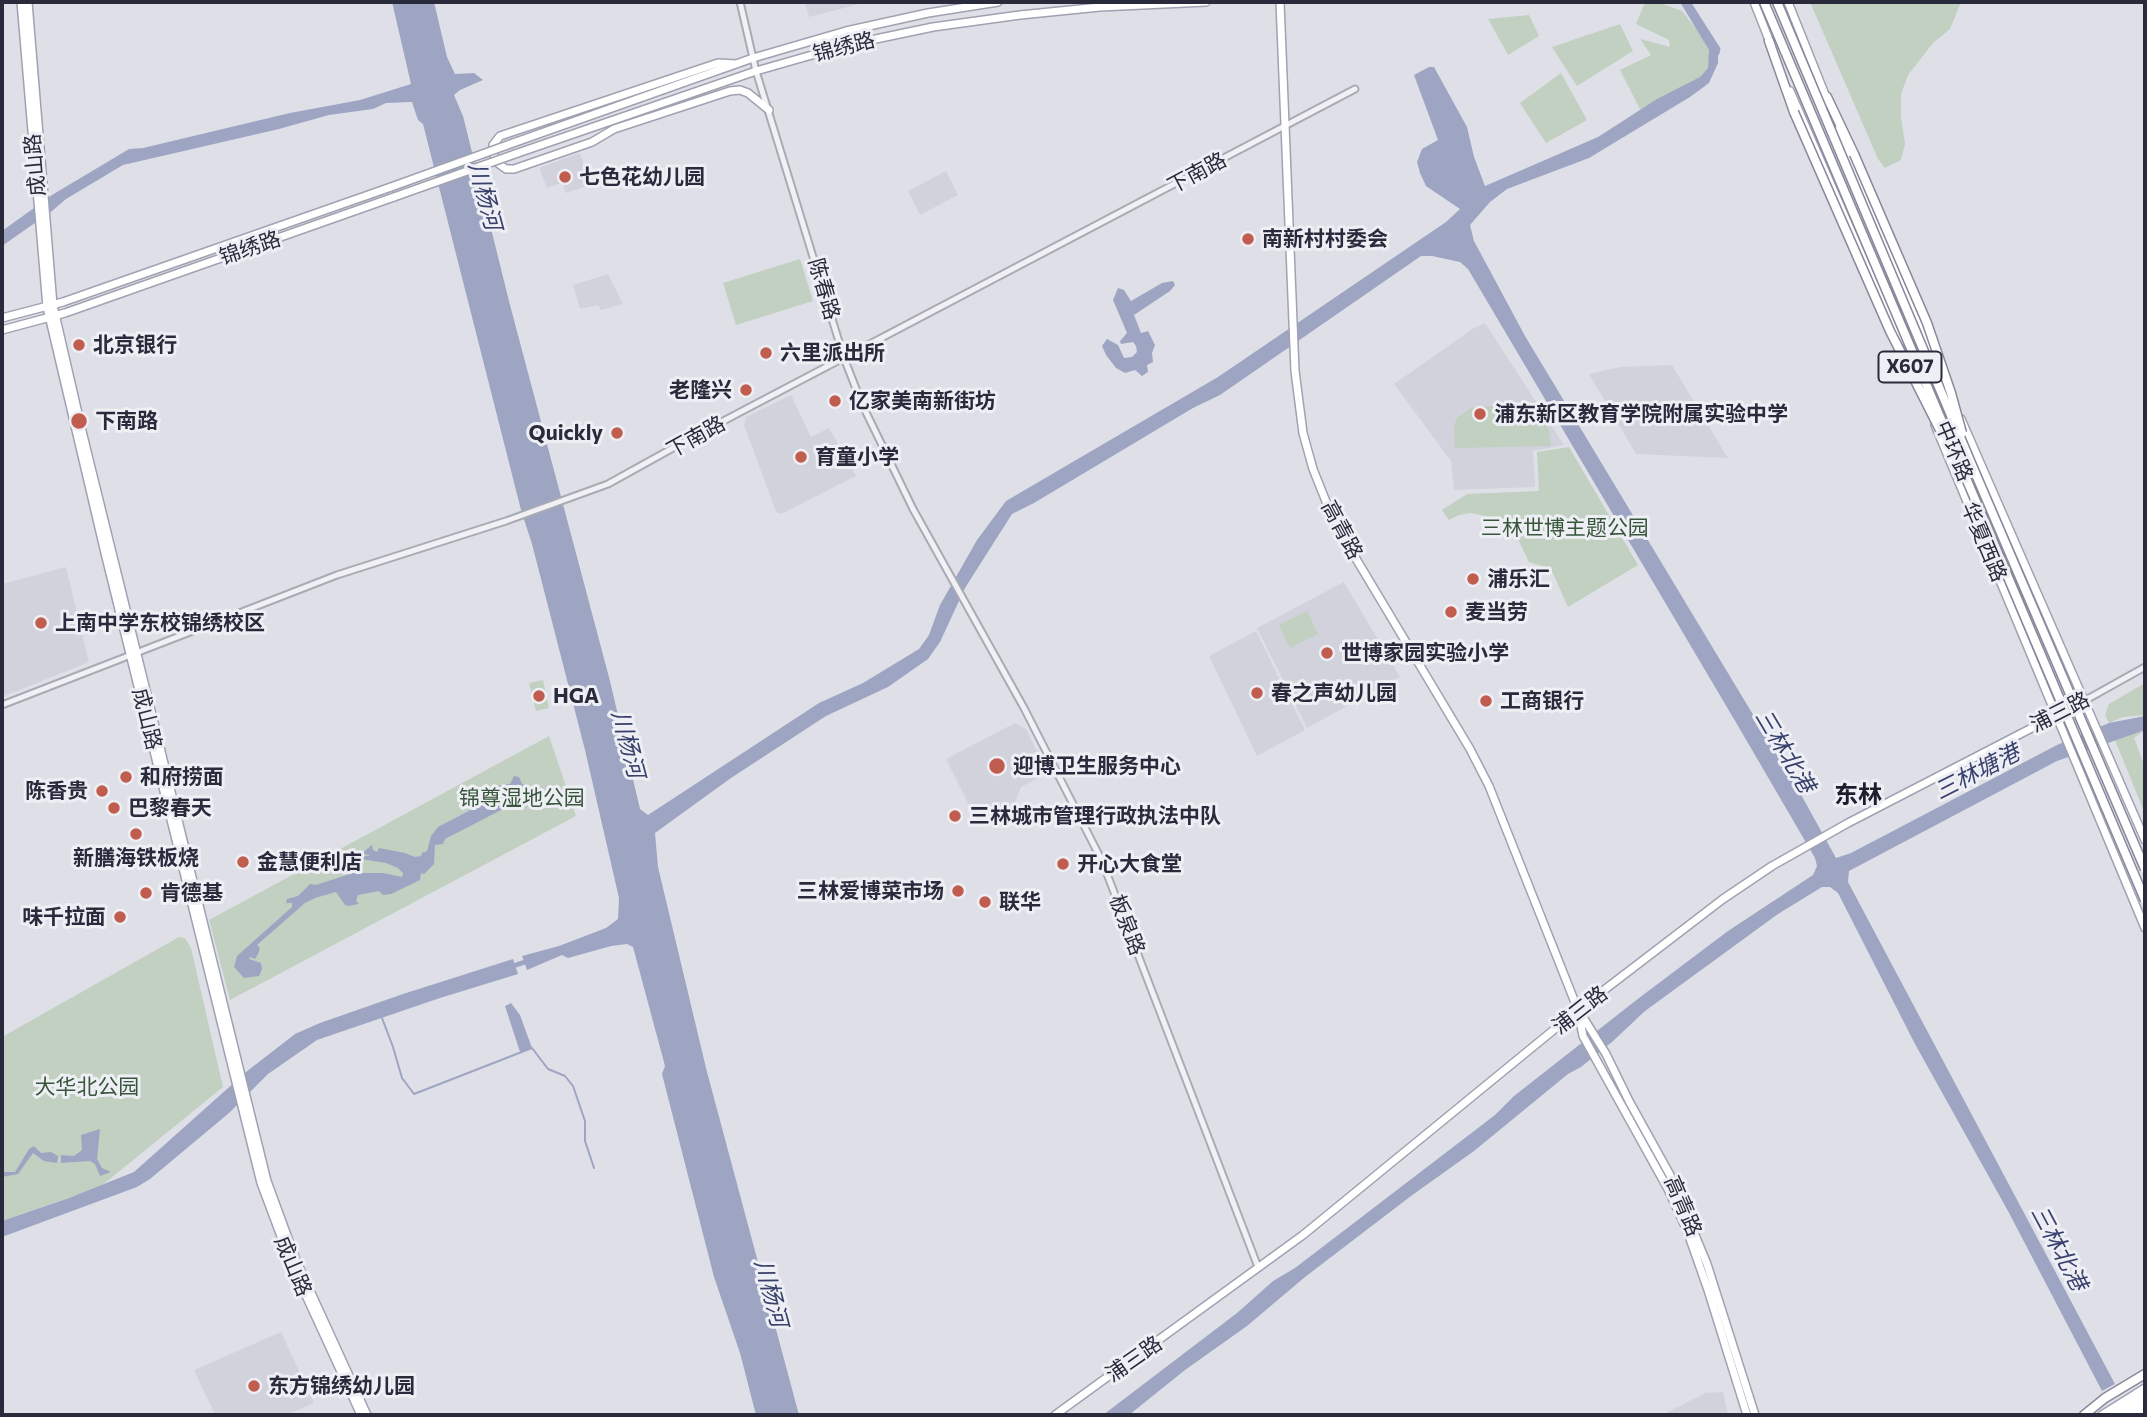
<!DOCTYPE html>
<html>
<head>
<meta charset="utf-8">
<style>
  body { margin:0 }
  #map { position:relative; width:2147px; height:1417px; overflow:hidden; background:#dfe0e7; font-family:Commissioner,sans-serif }
  canvas { display:block }
  .frame { position:absolute; inset:0; border:4px solid #292b3c; pointer-events:none }
</style>
</head>
<body>
<div id="map">
<canvas width="2147" height="1417"></canvas>
<div class="frame"></div>
</div>
<script>
const ctx = document.querySelector('canvas').getContext('2d');
ctx.lineJoin = 'round';
function fillPath(path, color) {
  ctx.fillStyle = color;
  ctx.fill(path, 'evenodd');
}
function poly(rows) {
  const path = new Path2D();
  for (const r of rows) {
    path.moveTo(r[0], r[1]);
    for (let i = 2; i < r.length; i += 2) path.lineTo(r[i], r[i + 1]);
  }
  return path;
}
function trace(path, color, width, dash) {
  ctx.strokeStyle = color;
  ctx.lineWidth = width;
  ctx.lineCap = dash ? 'butt' : 'round';
  ctx.setLineDash(dash || []);
  ctx.stroke(path);
}
function drawText(font, color, halo, rows, align = 'center') {
  ctx.font = font + ' Commissioner,"Noto Sans SC",sans-serif';
  ctx.lineWidth = 6;
  ctx.setLineDash([]);
  ctx.textBaseline = 'middle';
  ctx.strokeStyle = halo;
  ctx.fillStyle = color;
  for (const [text, x, y, turn = 0] of rows) {
    ctx.save();
    ctx.translate(x, y);
    ctx.rotate((+turn || 0) * Math.PI / 180);
    ctx.textAlign = isNaN(turn) ? turn : align;
    if (halo) ctx.strokeText(text, 0, 0);
    ctx.fillText(text, 0, 0);
    ctx.restore();
  }
}
const built = poly([
  [805,2,867,2,809,17],
  [580,153,590,185,566,193,562,183,547,188,540,171,541,167],
  [946,171,958,195,920,215,908,191],
  [608,274,623,304,601,310,598,305,580,309,573,285],
  [1485,323,1564,445,1533,451,1535,487,1454,490,1451,461,1394,384,1474,328],
  [1672,365,1728,458,1636,454,1589,374,1620,367],
  [791,395,811,437,829,428,856,476,781,514,776,512,744,425,746,417],
  [66,567,89,662,2,697,2,584],
  [1344,582,1400,677,1307,728,1257,628],
  [1256,631,1305,730,1257,756,1209,656],
  [1015,723,1026,729,1048,773,1021,787,1009,819,975,817,946,759],
  [281,1332,314,1403,286,1415,215,1415,194,1370],
  [1723,1392,1728,1415,1662,1415,1705,1393]
]);
const green = poly([
  [1645,2,1658,2,1682,11,1702,36,1709,50,1709,58,1708,68,1700,77,1641,111,1620,70,1651,55,1640,39,1670,47,1669,40,1636,24],
  [1810,2,1961,2,1950,29,1933,43,1908,75,1901,94,1901,117,1905,144,1901,160,1885,168,1878,159],
  [1529,15,1539,36,1508,55,1488,19],
  [1620,24,1633,51,1577,86,1552,47],
  [1561,73,1587,120,1546,143,1520,103],
  [800,259,813,301,736,325,723,283],
  [1483,406,1536,407,1548,427,1551,446,1455,448,1454,426,1457,418,1471,408],
  [1569,447,1638,565,1568,607,1551,569,1529,562,1509,521,1471,513,1459,515,1449,520,1442,510,1467,494,1539,491,1537,452],
  [1307,611,1318,634,1290,648,1279,625],
  [543,680,549,708,536,711,529,683],
  [2145,683,2145,715,2123,717,2109,723,2105,715,2109,704],
  [2145,730,2134,738,2145,767,2145,814,2115,740],
  [549,736,576,816,230,1000,209,920],
  [179,937,185,938,191,948,223,1087,100,1187,2,1221,2,1037]
]);
const water = poly([
  [392,2,434,2,447,57,455,74,474,73,483,80,460,90,454,95,463,116,510,305,610,681,640,809,648,815,819,703,863,683,919,649,929,635,940,605,977,540,1006,501,1218,377,1446,222,1460,209,1426,186,1420,173,1417,162,1422,149,1438,140,1414,75,1429,67,1434,67,1467,127,1474,157,1485,186,1598,137,1657,99,1700,77,1708,68,1709,50,1680,2,1688,2,1718,49,1718,63,1709,83,1690,97,1589,158,1507,189,1490,202,1470,225,1474,241,1525,336,1799,791,1836,858,1851,853,2057,745,2109,723,2145,716,2145,730,2057,761,1849,871,1848,882,2115,1384,2102,1391,2008,1211,1915,1044,1838,893,1830,887,1822,887,1778,914,1645,1011,1612,1042,1581,1067,1568,1074,1474,1151,1411,1196,1305,1277,1247,1326,1185,1370,1129,1415,1103,1415,1237,1313,1273,1281,1295,1268,1495,1115,1514,1096,1639,998,1728,931,1813,875,1817,866,1815,858,1741,731,1468,269,1460,262,1432,256,1421,256,1220,395,1193,408,1034,503,1012,514,965,588,940,642,928,659,888,687,826,716,731,778,655,833,658,867,707,1072,799,1415,756,1415,740,1353,714,1277,662,1074,665,1066,633,947,627,944,611,946,568,958,562,955,527,970,522,956,559,946,606,928,618,919,619,898,585,750,532,544,521,510,423,124,418,120,412,102,386,103,373,109,329,115,279,129,123,165,66,199,52,211,2,246,2,231,52,195,129,149,143,148,290,113,360,100,411,84],
  [1173,281,1175,285,1170,291,1134,315,1141,333,1148,331,1155,345,1152,353,1153,362,1147,365,1148,372,1142,376,1135,370,1125,373,1116,368,1106,355,1102,346,1107,339,1118,345,1124,358,1132,357,1137,352,1136,346,1133,342,1121,344,1120,341,1127,333,1113,300,1118,288,1124,290,1131,301,1162,283],
  [514,776,519,777,522,784,554,795,567,804,548,799,530,789,527,791,520,791,518,784,505,792,497,793,496,800,505,808,445,839,443,844,435,845,434,864,424,874,421,873,420,880,391,894,383,895,379,891,358,895,356,901,359,903,358,904,349,906,345,905,336,892,315,898,305,903,257,945,260,948,258,954,255,959,250,957,249,959,261,963,262,969,259,976,244,978,234,967,237,956,292,907,292,903,286,903,287,899,298,896,310,884,316,885,353,873,383,873,402,877,403,873,398,868,386,863,361,859,361,857,371,855,361,854,372,845,373,850,377,852,379,848,405,853,415,857,421,856,422,853,427,851,431,836,438,827,478,806,478,803,487,803,487,799,476,790,477,789,510,784],
  [513,959,518,974,440,998,317,1040,268,1074,229,1113,150,1179,137,1187,2,1237,2,1221,69,1198,134,1172,246,1072,295,1034,320,1023,403,994],
  [511,1003,520,1015,532,1048,520,1052,505,1006],
  [100,1129,97,1159,102,1168,111,1172,100,1176,95,1164,90,1161,61,1163,61,1155,74,1156,82,1150,81,1135],
  [34,1146,41,1153,51,1152,58,1156,57,1163,44,1161,33,1153,18,1174,2,1177,2,1172,15,1172,29,1149]
]);
const stream = poly([
  [382,1018,393,1047,402,1078,414,1094,532,1048,548,1069,565,1076,573,1086,585,1121,585,1141,594,1168]
]);
const canal = poly([
  [1688,2,1718,49,1717,53],
  [510,967,531,960]
]);
const minor = poly([
  [740,2,756,71,844,358,862,404,913,509,1024,708,1102,861,1258,1267],
  [2084,701,2145,667],
  [2,705,337,575,506,521,608,484,691,438,1355,89]
]);
const major = poly([
  [21,2,47,307,105,553,261,1183,291,1263,361,1415],
  [28,2,53,305,83,435,267,1181,296,1260,367,1415],
  [1280,2,1295,371,1303,433,1313,469,1327,504,1346,542,1470,749,1489,786,1578,1010,1583,1036,1668,1189,1688,1233,1708,1290,1747,1415],
  [1754,2,1771,45],
  [1788,2,1828,102],
  [736,64,718,63,500,136,493,145,494,156,499,164,506,169,514,169,592,142,614,129,730,91,740,90,748,93,769,110],
  [1790,91,1900,343],
  [1839,129,1941,373],
  [513,143,753,58,846,31,928,13,998,2],
  [515,154,756,71,847,45,933,27,1020,15,1100,7,1206,2],
  [2,318,63,302,391,187],
  [2,330,65,313,394,197],
  [1961,419,2145,840],
  [1935,425,2145,928],
  [1581,1014,1606,1054,1629,1101,1670,1175,1707,1264,1755,1415],
  [1055,1415,1303,1235,1578,1010,1723,899,1772,866,1848,823,2084,701],
  [2102,1415,2145,1388],
  [2139,1415,2145,1412]
]);
const highway = poly([
  [1769,41,1794,112],
  [1827,97,1854,154],
  [2084,1415,2105,1398,2145,1374],
  [2112,1415,2145,1394],
  [2126,1415,2145,1403]
]);
const majorBridge = poly([
  [391,187,513,143],
  [394,197,515,154]
]);
const highwayBridge = poly([
  [1764,2,2145,900],
  [1777,2,1971,463,2145,869],
  [1794,112,1890,331,1940,430],
  [1854,154,1927,323,1951,393,1962,433]
]);
const markers = [
  [565,177,7,"#c05d4f"],
  [1248,239,7,"#c05d4f"],
  [79,345,7,"#c05d4f"],
  [766,353,7,"#c05d4f"],
  [746,390,7,"#c05d4f"],
  [835,401,7,"#c05d4f"],
  [1480,414,7,"#c05d4f"],
  [79,421,9,"#c05d4f"],
  [617,433,7,"#c05d4f"],
  [801,457,7,"#c05d4f"],
  [1473,579,7,"#c05d4f"],
  [1451,612,7,"#c05d4f"],
  [41,623,7,"#c05d4f"],
  [1327,653,7,"#c05d4f"],
  [1257,693,7,"#c05d4f"],
  [539,696,7,"#c05d4f"],
  [1486,701,7,"#c05d4f"],
  [997,766,9,"#c05d4f"],
  [126,777,7,"#c05d4f"],
  [102,791,7,"#c05d4f"],
  [114,808,7,"#c05d4f"],
  [955,816,7,"#c05d4f"],
  [136,834,7,"#c05d4f"],
  [243,862,7,"#c05d4f"],
  [1063,864,7,"#c05d4f"],
  [958,891,7,"#c05d4f"],
  [146,893,7,"#c05d4f"],
  [985,902,7,"#c05d4f"],
  [120,917,7,"#c05d4f"],
  [254,1386,7,"#c05d4f"]
];
const shields = [
  [1910,367,63]
];
const shieldNames = [
  ["X607",1910,367]
];
const streetNames = [
  ["锦绣路",844,47,-14],
  ["成山路",35,165,-95],
  ["下南路",1197,173,-28],
  ["锦绣路",250,248,-19],
  ["陈春路",824,289,74],
  ["下南路",696,437,-29],
  ["中环路",1954,451,67],
  ["高青路",1342,530,62],
  ["华夏西路",1984,542,67],
  ["浦三路",2060,712,-27],
  ["成山路",147,719,76],
  ["板泉路",1127,925,69],
  ["浦三路",1580,1010,-38],
  ["高青路",1683,1206,67],
  ["成山路",293,1266,67],
  ["浦三路",1134,1359,-35]
];
const poiNames = [
  ["七色花幼儿园",579,177],
  ["南新村村委会",1262,239],
  ["北京银行",93,345],
  ["六里派出所",780,353],
  ["老隆兴",732,390,"right"],
  ["亿家美南新街坊",849,401],
  ["浦东新区教育学院附属实验中学",1494,414],
  ["下南路",95,421],
  ["Quickly",603,433,"right"],
  ["育童小学",815,457],
  ["浦乐汇",1487,579],
  ["麦当劳",1465,612],
  ["上南中学东校锦绣校区",55,623],
  ["世博家园实验小学",1341,653],
  ["春之声幼儿园",1271,693],
  ["HGA",553,696],
  ["工商银行",1500,701],
  ["迎博卫生服务中心",1013,766],
  ["和府捞面",140,777],
  ["陈香贵",88,791,"right"],
  ["巴黎春天",128,808],
  ["三林城市管理行政执法中队",969,816],
  ["新膳海铁板烧",136,858,"center"],
  ["金慧便利店",257,862],
  ["开心大食堂",1077,864],
  ["三林爱博菜市场",944,891,"right"],
  ["肯德基",160,893],
  ["联华",999,902],
  ["味千拉面",106,917,"right"],
  ["东方锦绣幼儿园",268,1386]
];
const parkNames = [
  ["三林世博主题公园",1565,528],
  ["锦尊湿地公园",522,798],
  ["大华北公园",87,1087]
];
const waterNames = [
  ["川杨河",485,196,75],
  ["川杨河",628,744,75],
  ["三林北港",1785,751,59],
  ["三林塘港",1977,772,-27],
  ["三林北港",2059,1248,62],
  ["川杨河",771,1293,75]
];
const quarterNames = [
  ["东林",1858,795]
];
fillPath(built, '#d1d2db');
fillPath(green, '#c1d0c1');
fillPath(water, '#9da5c3');
trace(stream, '#9da5c3', 2);
trace(canal, '#9da5c3', 5);
trace(minor, '#a8aab4', 9);
trace(major, '#9fa2b1', 10);
trace(highway, '#888a9c', 11);
trace(minor, '#f1f1f5', 5);
trace(major, '#fff', 7);
trace(highway, '#fff', 8);
trace(majorBridge, '#9fa2b1', 10, []);
trace(highwayBridge, '#888a9c', 11, []);
trace(majorBridge, '#fff', 7);
trace(highwayBridge, '#fff', 8);
for (const [x, y, r, color] of markers) {
  const dot = new Path2D();
  dot.arc(x, y, r, 0, 2 * Math.PI);
  ctx.fillStyle = color;
  ctx.fill(dot);
  trace(dot, '#eeeff4', 2.5);
}
for (const [x, y, w] of shields) {
  const box = new Path2D();
  box.roundRect(x - w / 2, y - 15.5, w, 31, 5);
  ctx.fillStyle = '#eeeff4';
  ctx.fill(box);
  trace(box, '#292b3c', 2);
}
drawText('bold 19px', '#292b3c', null, shieldNames);
drawText('21px', '#292b3c', '#eeeff4', streetNames);
drawText('bold 21px', '#292b3c', '#eeeff4', poiNames, 'left');
drawText('21px', '#38563b', '#eeeff4', parkNames);
drawText('italic 23px', '#38416c', '#eeeff4', waterNames);
drawText('bold 24px', '#1c1d2d', '#eeeff4', quarterNames);
</script>
</body>
</html>
